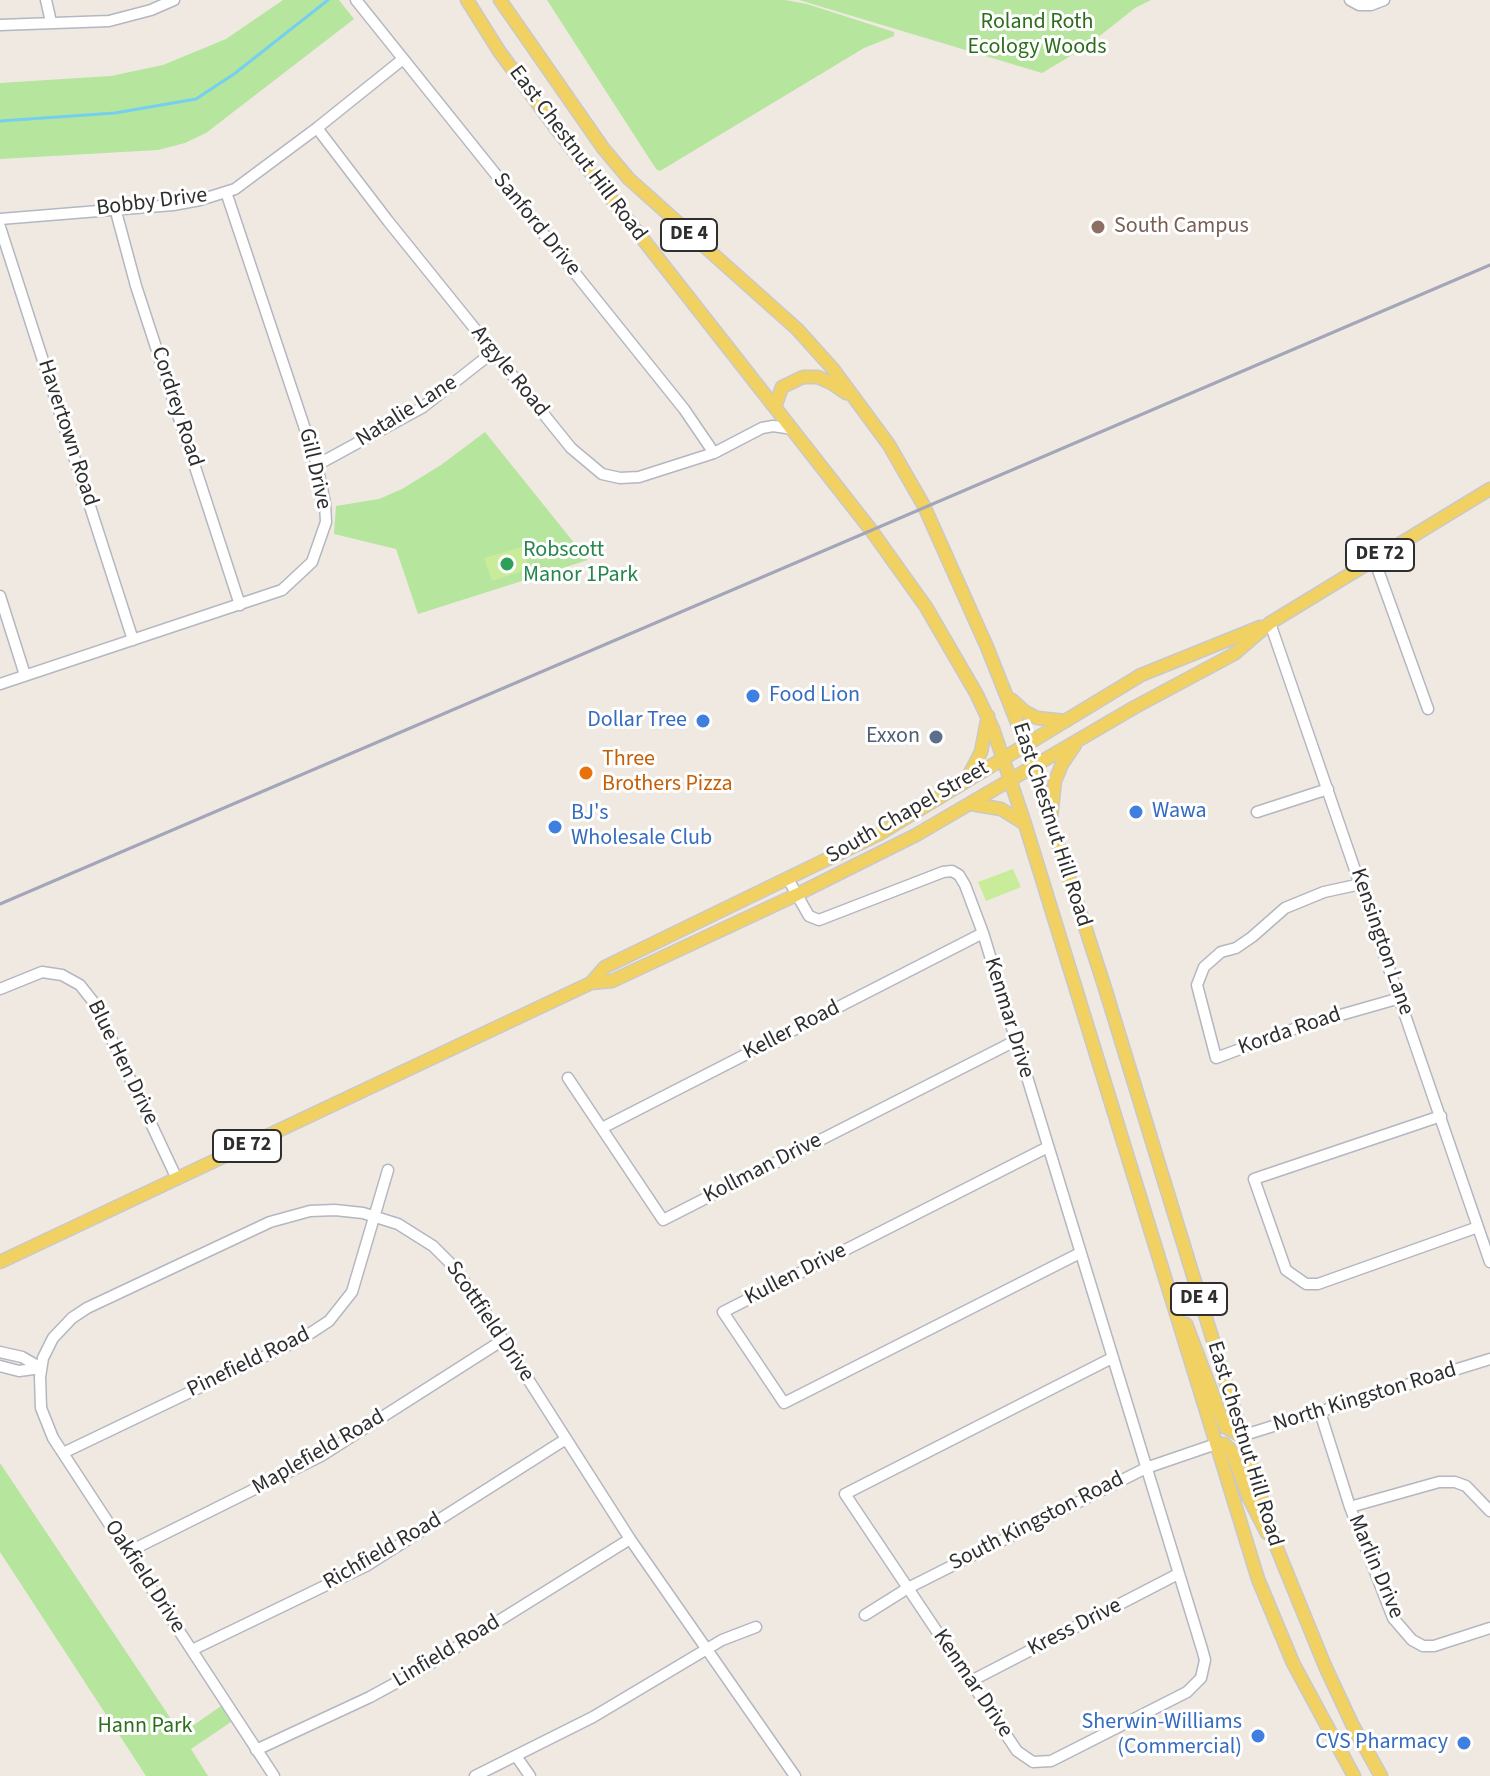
<!DOCTYPE html>
<html>
<head>
<meta charset="utf-8">
<style>
  body { margin:0 }
  canvas { display:block; background:#efe9e1 }
</style>
</head>
<body>
<canvas width="1490" height="1776"></canvas>
<script>
const ctx = document.querySelector('canvas').getContext('2d');
ctx.lineJoin = 'round';
function fillPath(path, color) {
  ctx.fillStyle = color;
  ctx.fill(path, 'evenodd');
}
function poly(rows) {
  const path = new Path2D();
  for (const r of rows) {
    path.moveTo(r[0], r[1]);
    for (let i = 2; i < r.length; i += 2) path.lineTo(r[i], r[i + 1]);
  }
  return path;
}
function trace(path, color, width, dash) {
  ctx.strokeStyle = color;
  ctx.lineWidth = width;
  ctx.lineCap = dash ? 'butt' : 'round';
  ctx.setLineDash(dash || []);
  ctx.stroke(path);
}
function drawText(font, color, halo, rows, align = 'center') {
  ctx.font = font + ' "Source Sans 3",sans-serif';
  ctx.lineWidth = 6;
  ctx.setLineDash([]);
  ctx.textBaseline = 'middle';
  ctx.strokeStyle = halo;
  ctx.fillStyle = color;
  for (const [text, x, y, turn = 0] of rows) {
    ctx.save();
    ctx.translate(x, y);
    ctx.rotate((+turn || 0) * Math.PI / 180);
    ctx.textAlign = isNaN(turn) ? turn : align;
    if (halo) ctx.strokeText(text, 0, 0);
    ctx.fillText(text, 0, 0);
    ctx.restore();
  }
}
const green = poly([
  [283,0,339,0,354,19,206,133,185,143,158,150,0,159,0,83,111,76,163,65,226,39],
  [547,0,785,0,807,4,894,32,894,36,864,48,660,171,656,169],
  [799,0,1151,0,1135,8,1087,46,1042,73],
  [485,432,588,560,418,614,396,549,334,534,336,506,379,499,402,489,441,465],
  [0,1463,181,1734,221,1706,231,1722,191,1749,208,1776,146,1776,0,1552]
]);
const pitch = poly([
  [522,547,529,569,492,581,484,558],
  [1013,869,1021,887,986,901,978,882]
]);
const stream = poly([
  [0,121,115,113,196,99,234,74,328,0]
]);
const minor = poly([
  [46,0,51,22],
  [356,0,684,409,714,453],
  [1350,0,1359,5,1371,5,1384,0],
  [0,25,109,21,151,10,174,0],
  [317,128,388,221,571,448,602,474,620,478,639,477,714,453,762,428,773,426,793,429],
  [115,208,136,286,240,605],
  [0,219,173,205,200,200,235,189,317,128,403,59],
  [0,227,133,640],
  [317,465,423,407,493,352],
  [1374,559,1428,709],
  [0,596,25,675],
  [1270,623,1490,1262],
  [0,684,282,590,312,562,326,522,325,503,317,465,226,192],
  [1257,812,1328,789],
  [788,879,809,916,819,920,943,872,952,871,959,875,965,885,983,933,1202,1649,1205,1660,1201,1678,1187,1692,1061,1756,1051,1761,1033,1762,1017,1751,845,1494,1112,1358],
  [1361,884,1324,892,1285,908,1252,937,1236,948,1221,952,1204,967,1197,985,1216,1058,1302,1026,1400,998],
  [0,989,42,972,62,975,80,985,95,1004,177,1179],
  [568,1078,663,1220,1015,1041],
  [1441,1116,1254,1179,1286,1270,1306,1284,1318,1284,1478,1227],
  [602,1128,983,933],
  [1048,1147,723,1312,784,1403,1080,1253],
  [0,1352,22,1357,41,1368],
  [0,1366,19,1371,41,1368],
  [1320,1412,1350,1507,1393,1618,1412,1640,1423,1646,1434,1646,1490,1628],
  [1241,1436,1490,1359],
  [63,1453,303,1338,329,1321,352,1292,388,1170],
  [1350,1507,1439,1482,1455,1482,1466,1486,1490,1511],
  [128,1552,321,1456,503,1340],
  [865,1615,908,1588,1146,1468,1216,1444],
  [192,1650,366,1566,566,1439],
  [971,1681,1178,1574],
  [256,1750,370,1697,423,1668,630,1539],
  [516,1756,530,1776],
  [274,1776,53,1438,41,1408,40,1377,43,1358,53,1338,72,1318,87,1308,270,1222,310,1211,335,1210,363,1213,398,1224,433,1246,454,1267,482,1307,630,1539,795,1776],
  [475,1776,593,1717,722,1640,756,1627]
]);
const major = poly([
  [467,0,499,51,555,127,871,530,926,607,976,693,993,729,1025,824,1258,1579,1293,1663,1354,1776],
  [500,0,603,148,629,179,797,329,833,369,889,445,924,506,987,647,1026,745,1104,985,1276,1546,1325,1666,1352,1724,1381,1776],
  [775,407,782,387,803,377,818,377,833,384,846,393],
  [1012,700,1024,711,1037,718,1066,721],
  [966,781,981,752,988,716],
  [971,804,1001,809,1025,824],
  [1051,817,1055,781,1062,764,1075,745],
  [591,983,605,967,879,834,1141,675,1260,627],
  [0,1262,591,983,612,981,796,895,916,835,1135,707,1234,654,1270,623,1490,489],
  [1186,1324,1225,1427,1241,1436],
  [1216,1444,1224,1444,1231,1450,1248,1496,1267,1533]
]);
const rail = poly([
  [0,904,1490,265]
]);
const markers = [
  [1098,227,8,"#8d6e63"],
  [507,564,8,"#2e9e5b"],
  [753,696,8,"#3f7fe0"],
  [703,721,8,"#3f7fe0"],
  [936,737,8,"#5c6f8a"],
  [586,773,8,"#e8710a"],
  [1136,812,8,"#3f7fe0"],
  [555,827,8,"#3f7fe0"],
  [1258,1736,8,"#3f7fe0"],
  [1464,1743,8,"#3f7fe0"]
];
const shields = [
  [689,235,56],
  [1380,555,68],
  [247,1146,68],
  [1199,1299,56]
];
const shieldNames = [
  ["DE 4",689,235],
  ["DE 72",1380,555],
  ["DE 72",247,1146],
  ["DE 4",1199,1299]
];
const parkNames = [
  ["Roland Roth",1037,23],
  ["Ecology Woods",1037,48],
  ["Hann Park",145,1727]
];
const streetNames = [
  ["East Chestnut Hill Road",577,154,53],
  ["Bobby Drive",152,203,-7],
  ["Sanford Drive",536,225,51],
  ["Argyle Road",509,372,51],
  ["Cordrey Road",176,407,72],
  ["Natalie Lane",407,412,-32],
  ["Havertown Road",67,433,72],
  ["Gill Drive",314,469,77],
  ["South Chapel Street",908,813,-30],
  ["East Chestnut Hill Road",1051,825,72],
  ["Kensington Lane",1381,942,71],
  ["Kenmar Drive",1008,1018,73],
  ["Keller Road",792,1031,-27],
  ["Korda Road",1290,1032,-19],
  ["Blue Hen Drive",122,1063,64],
  ["Kollman Drive",763,1169,-27],
  ["Kullen Drive",796,1275,-27],
  ["Scottfield Drive",489,1322,56],
  ["Pinefield Road",249,1363,-26],
  ["North Kingston Road",1365,1398,-17],
  ["East Chestnut Hill Road",1244,1444,73],
  ["Maplefield Road",319,1453,-30],
  ["South Kingston Road",1037,1522,-27],
  ["Richfield Road",383,1552,-30],
  ["Marlin Drive",1375,1567,67],
  ["Oakfield Drive",144,1577,57],
  ["Kress Drive",1075,1628,-27],
  ["Linfield Road",447,1652,-31],
  ["Kenmar Drive",972,1684,56]
];
const educationNames = [
  ["South Campus",1114,227]
];
const leisureNames = [
  ["Robscott",523,551],
  ["Manor 1Park",523,576]
];
const shopNames = [
  ["Food Lion",769,696],
  ["Dollar Tree",687,721,"right"],
  ["Wawa",1152,812],
  ["BJ's",571,814],
  ["Wholesale Club",571,839],
  ["Sherwin-Williams",1242,1723,"right"],
  ["(Commercial)",1242,1748,"right"],
  ["CVS Pharmacy",1448,1743,"right"]
];
const serviceNames = [
  ["Exxon",920,737]
];
const foodNames = [
  ["Three",602,760],
  ["Brothers Pizza",602,785]
];
fillPath(green, '#b6e59e');
fillPath(pitch, '#c9ec9a');
trace(stream, '#75cff0', 3);
trace(minor, '#b4b7c1', 13);
trace(major, '#c9c9c9', 15);
trace(minor, '#fff', 10);
trace(major, '#f2d163', 12);
trace(rail, '#a3a6b8', 3);
for (const [x, y, r, color] of markers) {
  const dot = new Path2D();
  dot.arc(x, y, r, 0, 2 * Math.PI);
  ctx.fillStyle = color;
  ctx.fill(dot);
  trace(dot, '#fff', 3);
}
for (const [x, y, w] of shields) {
  const box = new Path2D();
  box.roundRect(x - w / 2, y - 16, w, 32, 6);
  ctx.fillStyle = '#fff';
  ctx.fill(box);
  trace(box, '#2e2e2e', 2);
}
drawText('bold 20px', '#2e2e2e', null, shieldNames);
drawText('22px', '#2c6e1b', '#fff', parkNames);
drawText('22px', '#2e2e2e', '#fff', streetNames);
drawText('22px', '#785e54', '#fff', educationNames, 'left');
drawText('22px', '#27864d', '#fff', leisureNames, 'left');
drawText('22px', '#366cbe', '#fff', shopNames, 'left');
drawText('22px', '#4e5e75', '#fff', serviceNames, 'right');
drawText('22px', '#c56008', '#fff', foodNames, 'left');
</script>
</body>
</html>
